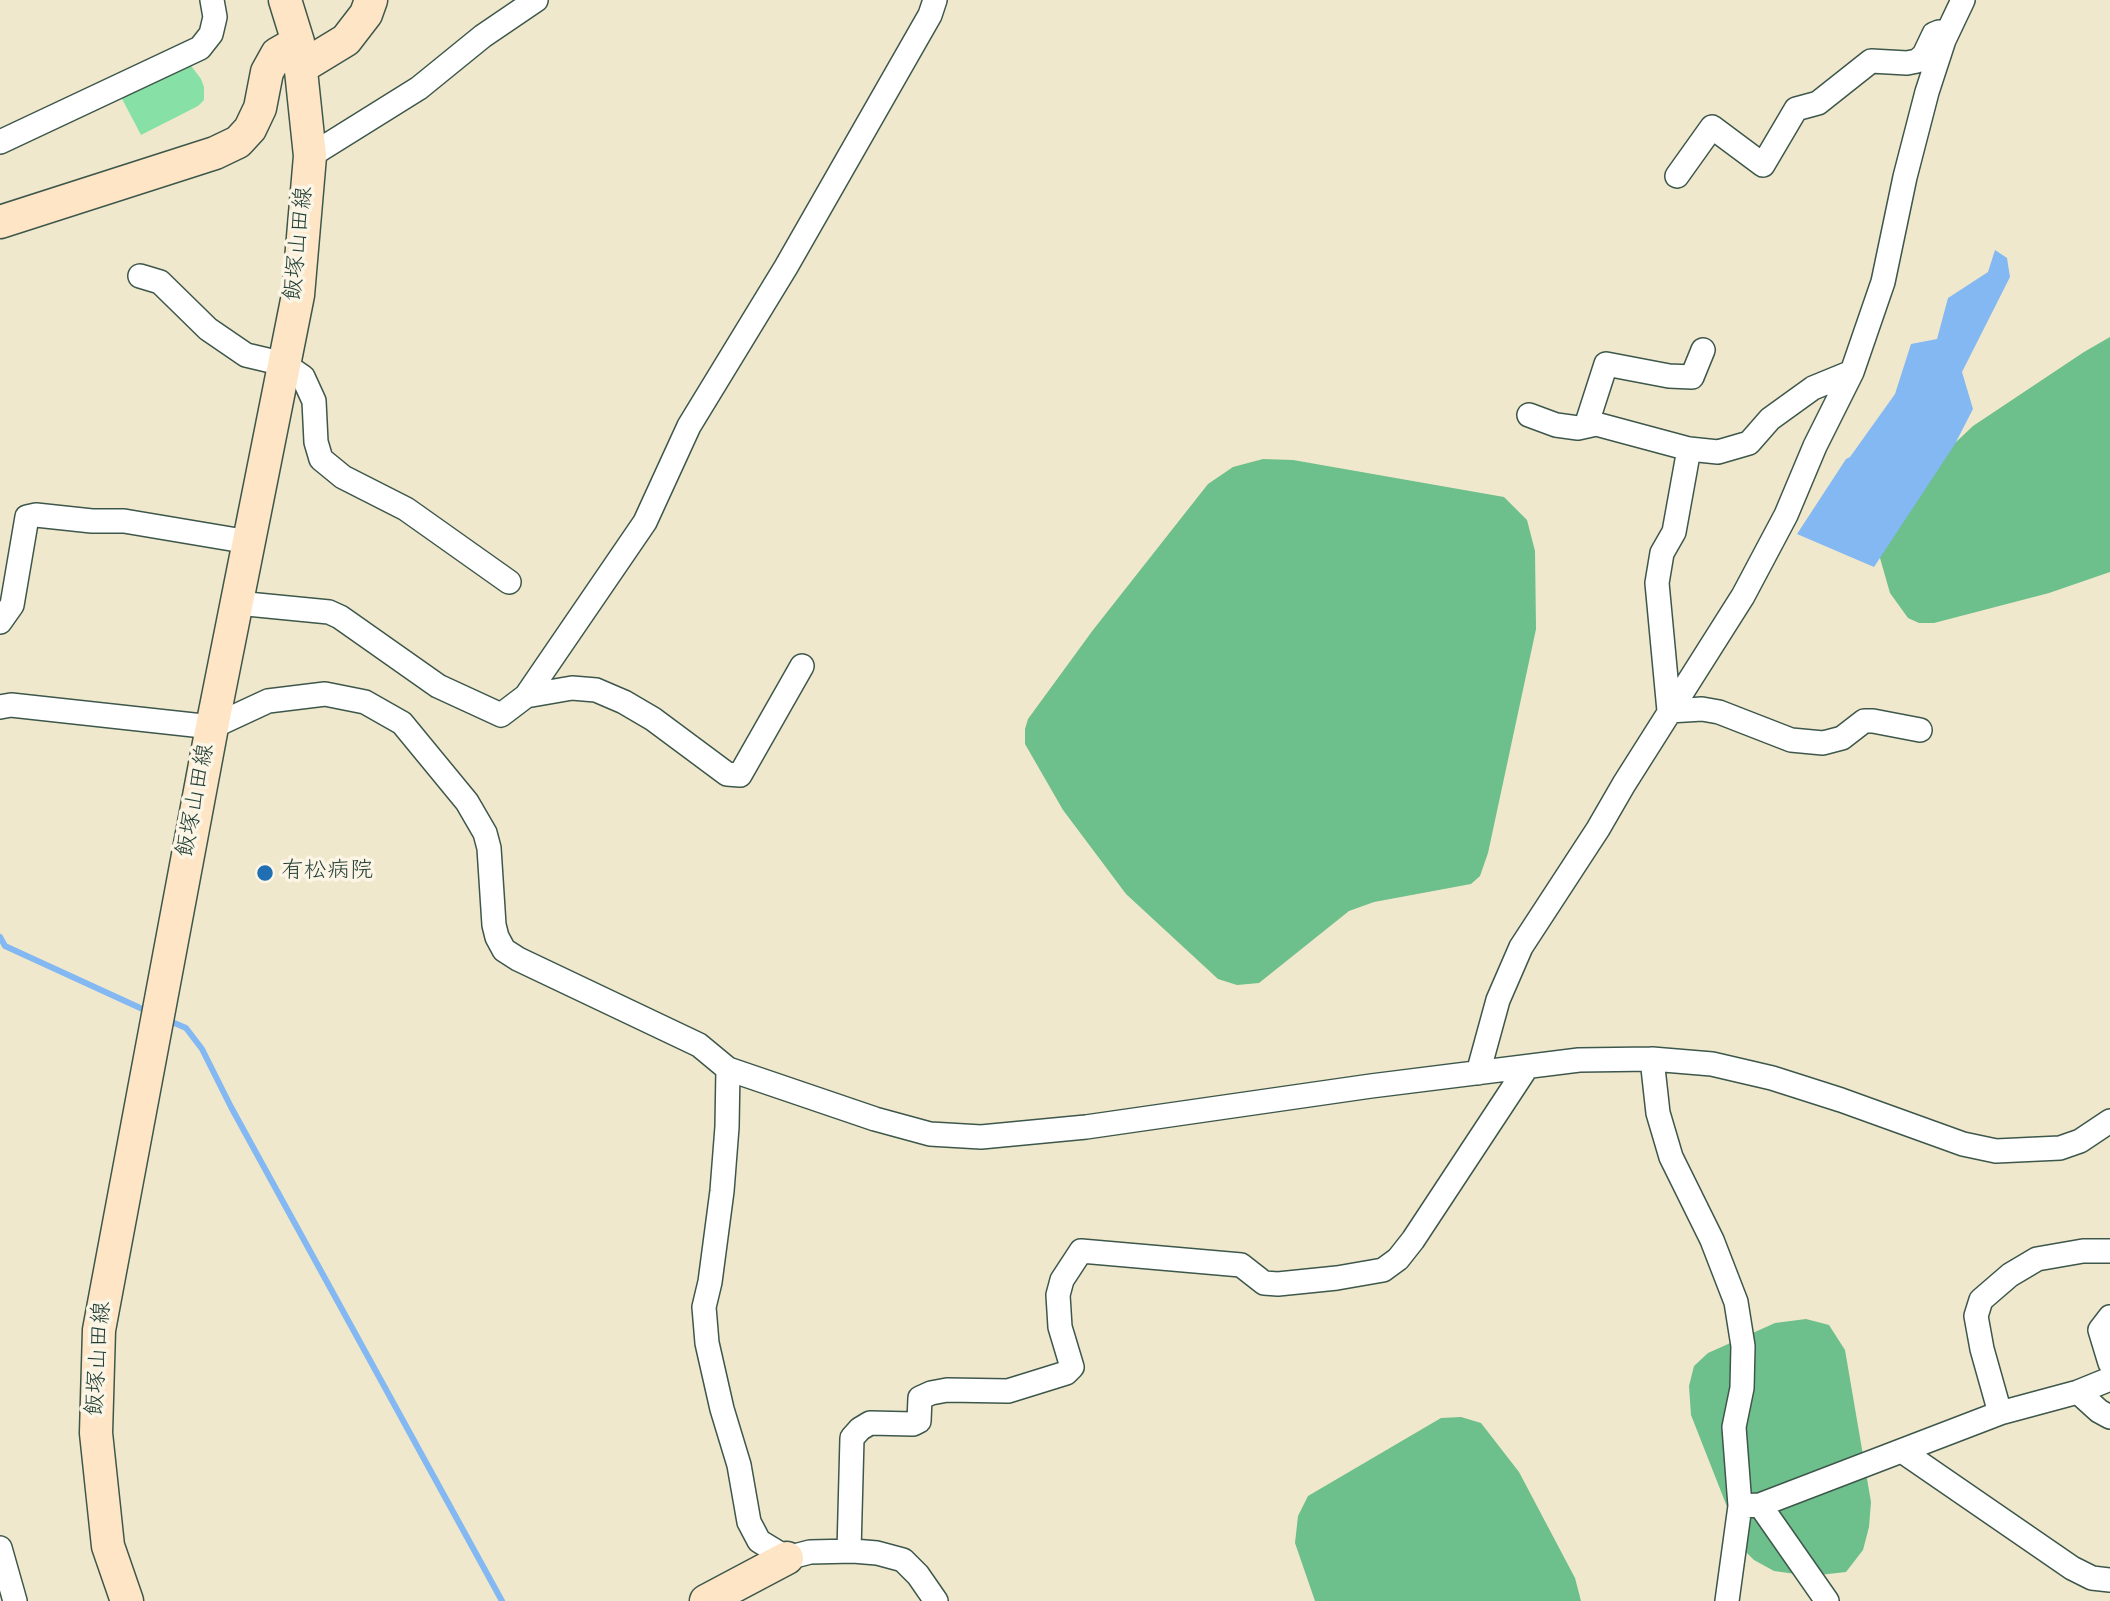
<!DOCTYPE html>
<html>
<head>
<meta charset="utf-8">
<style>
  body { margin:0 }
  canvas { display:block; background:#efe8cc }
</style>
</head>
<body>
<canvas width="2110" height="1601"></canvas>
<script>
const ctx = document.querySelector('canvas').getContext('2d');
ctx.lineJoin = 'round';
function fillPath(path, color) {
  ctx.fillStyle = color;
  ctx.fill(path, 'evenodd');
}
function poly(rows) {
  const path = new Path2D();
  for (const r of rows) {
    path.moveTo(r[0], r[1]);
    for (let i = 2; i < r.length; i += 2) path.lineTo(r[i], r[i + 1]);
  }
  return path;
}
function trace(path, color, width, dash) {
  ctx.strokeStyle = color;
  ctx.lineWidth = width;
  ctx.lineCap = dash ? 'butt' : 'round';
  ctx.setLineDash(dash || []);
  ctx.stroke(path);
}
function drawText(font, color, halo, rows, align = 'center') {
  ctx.font = font + ' "Gochi Hand","Klee One",sans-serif';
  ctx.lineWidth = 7;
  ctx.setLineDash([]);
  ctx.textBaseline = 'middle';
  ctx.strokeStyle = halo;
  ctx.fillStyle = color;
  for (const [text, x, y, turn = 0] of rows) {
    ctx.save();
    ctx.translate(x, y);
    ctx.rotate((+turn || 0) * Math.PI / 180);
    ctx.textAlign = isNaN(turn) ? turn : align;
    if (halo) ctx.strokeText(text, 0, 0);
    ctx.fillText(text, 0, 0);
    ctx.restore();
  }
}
const green = poly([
  [189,63,201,79,204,87,204,100,198,106,141,135,120,95]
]);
const forest = poly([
  [2110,337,2110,572,2049,593,1934,623,1919,623,1908,618,1890,593,1876,544,1886,508,1973,426,2084,352],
  [1263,459,1293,460,1504,497,1527,520,1535,551,1536,629,1488,853,1480,876,1471,884,1374,902,1349,911,1259,983,1237,985,1218,979,1126,894,1063,810,1025,744,1025,729,1028,719,1093,630,1208,484,1233,467],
  [1806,1319,1829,1325,1845,1350,1871,1502,1869,1527,1863,1550,1846,1572,1810,1576,1774,1571,1754,1560,1744,1550,1691,1415,1689,1386,1694,1366,1708,1353,1775,1323],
  [1461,1417,1481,1423,1519,1472,1575,1578,1581,1601,1315,1601,1295,1543,1298,1516,1308,1496,1441,1418]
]);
const water = poly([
  [1995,250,2007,258,2010,277,1962,372,1973,409,1955,444,1874,567,1797,534,1846,459,1850,457,1895,394,1911,344,1937,339,1948,298,1988,272]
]);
const stream = poly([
  [0,937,5,946,149,1012],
  [165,1019,186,1028,202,1049,231,1107,502,1601]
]);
const street = poly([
  [0,142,200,48,211,34,215,17,212,0],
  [310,156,419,88,483,36,536,0],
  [1677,176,1712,127,1763,165,1796,109,1818,103,1871,61,1907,63,1917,61,1924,55,1934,34,1939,32],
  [140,276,160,282,208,329,246,355,284,364,303,377,314,401,316,442,321,459,343,477,406,509,509,582],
  [1529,415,1556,425,1578,428,1596,424,1689,449,1718,452,1749,443,1770,419,1813,388,1852,372],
  [1586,426,1606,364,1669,376,1692,377,1703,350],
  [1689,449,1674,532,1662,553,1657,583,1669,711,1702,709,1719,712,1791,740,1823,743,1842,738,1864,721,1873,721,1920,730],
  [237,603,329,612,340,617,438,686,501,715,526,696,645,522,689,426,786,267,930,15,935,0],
  [0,622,12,605,27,517,36,515,92,521,124,521,249,542],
  [526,696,572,688,596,690,624,702,653,719,727,774,740,775,802,666],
  [0,707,11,705,212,727,268,701,325,694,365,702,402,723,467,802,485,833,489,848,494,925,497,937,504,950,518,959,699,1045,728,1069,875,1119,930,1134,981,1137,1086,1127,1371,1086,1579,1060,1652,1059,1712,1064,1772,1078,1841,1100,1963,1144,1996,1151,2060,1148,2080,1141,2110,1121],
  [1652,1059,1658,1113,1671,1157,1712,1240,1736,1302,1743,1346,1742,1388,1734,1427,1740,1506,1727,1601],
  [728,1069,727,1127,722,1191,710,1282,704,1307,707,1343,722,1409,739,1465,749,1522,759,1541,787,1558,810,1552,853,1551,877,1553,903,1560,918,1575,936,1601],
  [1478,1073,1498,1000,1521,947,1598,829,1624,784,1743,596,1786,515,1815,446,1852,372,1883,282,1905,177,1927,92,1944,40,1963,0],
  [2110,1317,2100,1330,2110,1363],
  [2078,1392,2099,1411,2110,1417],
  [2000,1413,1982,1349,1976,1316,1981,1300,2010,1275,2037,1259,2083,1251,2110,1251],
  [1902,1451,2072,1568,2092,1578,2110,1580],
  [1760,1505,1827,1601],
  [1740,1506,1760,1505,2000,1413,2078,1392,2110,1379],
  [0,1548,15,1601],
  [849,1551,852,1438,860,1429,870,1423,913,1424,919,1421,920,1398,931,1393,947,1390,1008,1391,1066,1373,1072,1367,1060,1327,1058,1295,1062,1280,1081,1251,1241,1265,1264,1283,1278,1284,1337,1278,1383,1270,1398,1259,1413,1240,1527,1067]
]);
const secondary = poly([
  [300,68,346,40,366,14,371,0],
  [0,222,215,153,238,142,250,129,260,108,267,72,277,54,298,42],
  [127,1601,108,1546,96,1433,99,1330,212,727,298,295,310,156,298,42,285,0],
  [706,1601,787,1558]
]);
const markers = [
  [265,873,9,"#1f6fb2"]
];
const streetNames = [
  ["飯塚山田線",301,244,-84],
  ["飯塚山田線",198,801,-79],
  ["飯塚山田線",101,1359,-86]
];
const poiNames = [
  ["有松病院",281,873]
];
fillPath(green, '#87e1a6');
fillPath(forest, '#6dbf8b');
fillPath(water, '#83b8f2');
trace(stream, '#83b8f2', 6);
trace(street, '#3e574b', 26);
trace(secondary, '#3e574b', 35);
trace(street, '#fff', 23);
trace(secondary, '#fde5c5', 32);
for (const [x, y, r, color] of markers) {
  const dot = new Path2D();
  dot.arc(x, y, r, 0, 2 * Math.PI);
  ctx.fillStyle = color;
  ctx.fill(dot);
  trace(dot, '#fcf5e5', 2.5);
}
drawText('23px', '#1f3d34', '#fcf5e5', streetNames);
drawText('23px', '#1f3d34', '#fcf5e5', poiNames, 'left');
</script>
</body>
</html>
